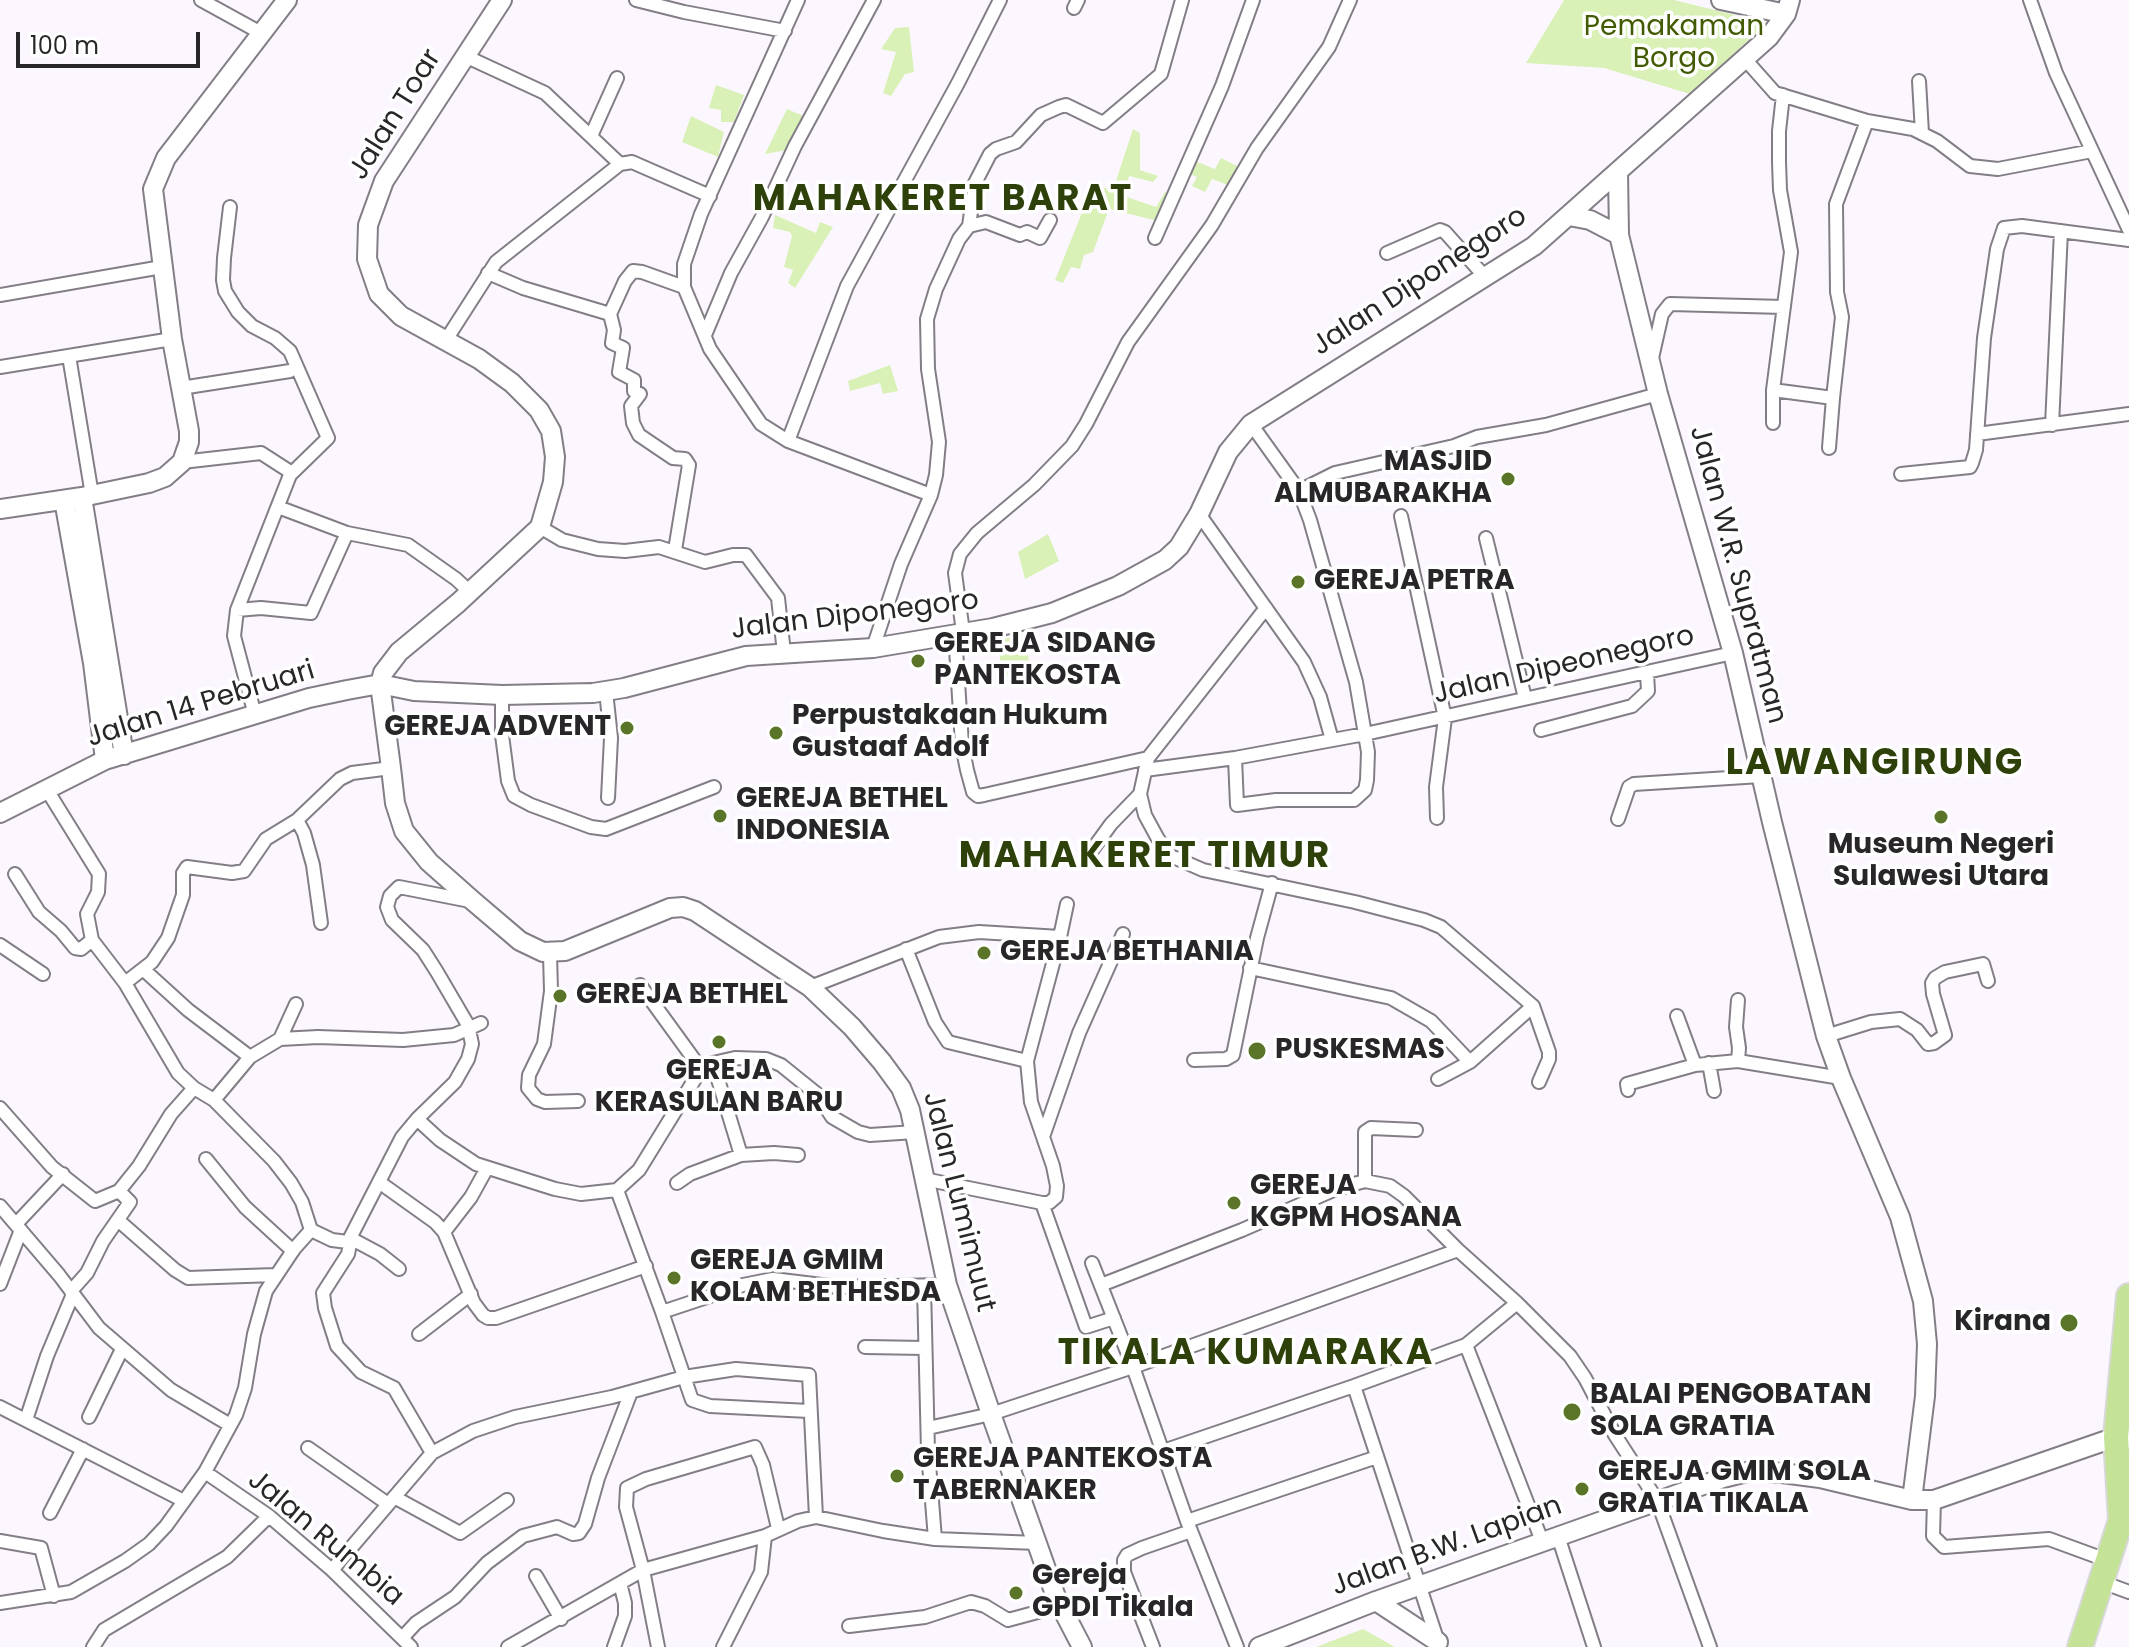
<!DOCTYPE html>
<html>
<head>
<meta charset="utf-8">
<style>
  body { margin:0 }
  #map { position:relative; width:2129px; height:1647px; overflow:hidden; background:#fcf7ff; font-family:Poppins,sans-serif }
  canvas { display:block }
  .scale { position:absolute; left:16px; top:32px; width:184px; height:36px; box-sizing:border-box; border:4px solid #282629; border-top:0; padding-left:10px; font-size:24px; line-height:28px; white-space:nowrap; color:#282629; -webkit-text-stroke:6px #fff; paint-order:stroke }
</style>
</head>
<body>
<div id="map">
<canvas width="2129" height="1647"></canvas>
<div class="scale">100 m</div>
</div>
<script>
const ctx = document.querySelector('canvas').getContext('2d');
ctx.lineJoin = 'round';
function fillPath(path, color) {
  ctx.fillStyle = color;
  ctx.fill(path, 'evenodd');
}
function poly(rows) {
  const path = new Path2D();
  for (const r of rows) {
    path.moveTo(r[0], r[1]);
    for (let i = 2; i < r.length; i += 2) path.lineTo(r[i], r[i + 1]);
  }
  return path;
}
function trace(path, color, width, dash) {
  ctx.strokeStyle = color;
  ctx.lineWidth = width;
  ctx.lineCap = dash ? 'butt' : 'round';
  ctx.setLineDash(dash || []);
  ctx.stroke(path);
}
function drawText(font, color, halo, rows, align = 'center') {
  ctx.font = font + ' Poppins,sans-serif';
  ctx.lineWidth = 7;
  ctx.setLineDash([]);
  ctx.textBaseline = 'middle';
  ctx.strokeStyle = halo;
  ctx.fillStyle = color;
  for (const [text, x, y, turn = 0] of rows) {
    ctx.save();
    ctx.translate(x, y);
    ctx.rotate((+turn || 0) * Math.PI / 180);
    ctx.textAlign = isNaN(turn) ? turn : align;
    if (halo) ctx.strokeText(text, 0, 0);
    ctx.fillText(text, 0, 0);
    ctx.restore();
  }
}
const green = poly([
  [1564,0,1674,0,1767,23,1690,94,1604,68,1526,63],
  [909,27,914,72,905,74,891,96,883,93,896,52,881,49,895,28],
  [716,85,744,95,734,122,721,122,721,110,709,108],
  [787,109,806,117,787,150,765,154],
  [691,116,724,132,718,157,682,142],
  [1133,129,1140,133,1140,170,1158,176,1153,182,1129,176,1124,196,1156,207,1165,192,1172,195,1158,221,1109,209,1093,252,1084,255,1080,269,1071,267,1063,283,1055,280,1093,185,1113,190],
  [1221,158,1239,167,1228,185,1212,179,1205,192,1192,186,1197,177,1188,173,1195,161,1215,169],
  [775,215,816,233,820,222,833,227,795,288,788,283,793,270,784,267,792,236,790,232,773,228],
  [890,365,898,391,883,394,880,383,850,391,848,381],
  [1048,534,1059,561,1025,579,1018,552],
  [1024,635,1031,671,1003,678,997,640],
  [1363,1629,1395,1647,1316,1647]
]);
const street = poly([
  [201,0,261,33],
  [636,0,684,12,785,31],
  [798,0,701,214,684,264,684,287,710,349,761,424,788,441,931,495,901,564,873,648],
  [2030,0,2056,73,2129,230],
  [1074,8,1078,0],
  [465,56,545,93,620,164],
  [1744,58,1775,93,1867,121,1913,129,1937,141,1970,166,1998,169,2092,151],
  [1919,81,1922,133],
  [591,136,617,78],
  [620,164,632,162,641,166,710,196],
  [230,207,224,258,223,280,225,291,238,312,252,326,275,338,290,351,328,438,290,475,237,610,234,636,255,715],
  [969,226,975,183,990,154,996,149,1016,142,1041,115,1059,107,1066,105,1103,123,1161,74,1182,0],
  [1155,238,1222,86,1253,0],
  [1387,253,1440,230,1445,232,1486,278],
  [488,273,523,288,610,314],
  [0,295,162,267],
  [705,335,731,273,762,217,795,146,874,0],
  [446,340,496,262,620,164],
  [69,356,92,495],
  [1652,358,1662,314,1670,304,1784,307],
  [0,367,172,339],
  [181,388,290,371],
  [1773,390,1833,398,1842,317,1837,292,1836,204,1867,121],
  [1773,423,1773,390,1791,252,1780,190,1779,162,1779,131,1783,95],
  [2052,425,2061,231],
  [1977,434,2129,414],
  [788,441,847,286,958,83,1000,0],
  [1829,448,1833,398],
  [182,462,261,453,292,473],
  [1901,474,1970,467,1972,463,1976,450,1984,338,1997,249,2004,228,2022,226,2129,240],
  [1299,491,1335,473,1454,446,1477,437,1546,425,1658,394],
  [931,495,936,475,939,442,928,369,927,319,936,289,959,239,969,226,986,222,1020,235,1027,232,1040,238,1050,220],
  [278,507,347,533,408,545,456,579,470,592],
  [1199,514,1304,662,1320,697,1332,740],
  [1401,516,1445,718,1436,787,1437,818],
  [540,527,562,540,598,549,625,551,659,547,705,562,733,555,746,555,778,598,784,653],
  [1486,538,1525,698],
  [675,550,689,465,685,459,673,458,639,435,633,423,631,406,640,394,634,391,634,380,619,372,623,348,612,343,614,330,610,314,625,281,633,271,642,272,684,287],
  [237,610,261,608,311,613,347,533],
  [963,632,955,573,960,554,977,533,1034,485,1072,446,1086,424,1128,342,1212,225,1257,148,1329,47,1350,0],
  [955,633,962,745,967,770,973,792,978,796,984,795,1148,758,1266,608],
  [606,691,611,738,608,798],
  [502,695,502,735,508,781,514,796,531,805,591,827,606,829,714,787],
  [1541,730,1632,706,1648,691,1647,673],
  [1148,758,1140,794,1145,815,1158,839,1171,856,1203,870,1355,902,1424,920,1441,927,1533,1006,1549,1052,1549,1059,1539,1082],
  [1235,758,1237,805,1276,800,1354,800,1365,790,1367,780,1368,752,1356,682,1310,520,1299,491,1251,424],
  [1145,770,1235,758,1365,734,1733,653],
  [47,790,99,874,98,892,87,914,92,940],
  [1618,819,1629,787,1634,784,1761,776],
  [297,820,304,833,313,865,321,923],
  [1087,857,1111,824,1140,794],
  [15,874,39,912,61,931,75,948,81,949,92,940,125,983,178,1073,194,1088,214,1100,274,1161,291,1183,302,1202,311,1230,332,1240,348,1242,402,1137,417,1119],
  [470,901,399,887,390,896,387,907,392,920,423,950,437,972,468,1025,472,1044,468,1059,455,1082,417,1119,440,1140,476,1164,555,1189,581,1194,617,1190,639,1170,701,1069,713,1063,735,1058,766,1059,781,1065,817,1094,832,1117,858,1132,870,1135,915,1132],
  [1060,937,1067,904],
  [0,945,43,974],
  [906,949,935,1022,948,1042,1027,1061],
  [550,954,551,991,544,1044,529,1075,528,1088,537,1099,545,1102,578,1101],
  [1250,968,1391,998,1431,1021,1470,1062,1533,1006],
  [144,970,188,1010,250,1057],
  [125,983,152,962,168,938,183,895,183,873,187,867,232,873,244,871,266,839,297,820,340,779,352,773,391,768],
  [640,985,701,1069],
  [810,987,939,937,979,932,1060,937,1027,1061,1031,1102,1053,1166,1057,1186,1056,1197,1049,1203,1042,1203,924,1179],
  [1677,1016,1695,1065],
  [1826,1036,1871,1022,1900,1019,1917,1030,1928,1044,1934,1043,1945,1035,1933,994,1932,983,1935,978,1945,972,1983,964,1988,981],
  [280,1039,296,1004],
  [1194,1060,1226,1059,1233,1055,1257,938,1272,883],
  [1738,1061,1739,1048,1736,1027,1738,1000],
  [713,1063,741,1155],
  [1709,1063,1714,1091],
  [1438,1079,1470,1062],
  [1628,1090,1627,1084,1695,1065,1738,1061,1841,1078],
  [214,1100,250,1057,280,1039,318,1037,403,1040,454,1035,481,1023],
  [0,1108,52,1167,95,1201,119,1191],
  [1044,1134,1079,1033,1123,934],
  [206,1159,245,1207,293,1251],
  [1365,1181,1365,1132,1371,1128,1416,1130],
  [379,1182,435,1222,444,1232,474,1303,483,1315,488,1318,496,1318,646,1266],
  [677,1183,690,1174,741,1155,774,1153,798,1155],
  [617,1190,662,1312,692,1400,710,1406,809,1411],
  [1042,1203,1086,1327,1114,1318],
  [0,1206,59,1275,99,1328,171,1390,230,1425],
  [119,1221,175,1270,188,1278,275,1275],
  [16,1224,63,1174],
  [444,1232,471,1197,487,1168],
  [350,1238,380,1254,399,1269],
  [348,1242,350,1244,348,1254,323,1293,325,1308,337,1346,361,1372,394,1388,432,1453],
  [1092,1263,1133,1367,1187,1521,1237,1647],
  [0,1284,21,1230],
  [1101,1285,1242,1230,1336,1189,1365,1181,1390,1186,1404,1196,1458,1250,1517,1303,1570,1356,1585,1378,1615,1435,1657,1500,1710,1647],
  [924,1287,928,1451,935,1539],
  [71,1291,87,1273,103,1241,130,1202,119,1191,139,1166,171,1114,194,1088],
  [1517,1303,1466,1345,1542,1541],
  [662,1312,743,1285,773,1279,838,1287,947,1285],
  [419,1334,471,1294],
  [865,1347,925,1348],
  [1354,1386,1438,1642],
  [0,1407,182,1500],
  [89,1417,122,1349],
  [26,1420,47,1356,73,1294],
  [928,1428,991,1414,1133,1367,1458,1250],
  [308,1448,388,1504],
  [1163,1451,1354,1386,1466,1345],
  [205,1472,269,1516,332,1570,411,1647],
  [394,1497,460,1533,507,1500],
  [1934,1500,1933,1536,1944,1547,2049,1539,2109,1561],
  [50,1513,83,1449],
  [1187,1521,1377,1457],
  [1558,1536,1594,1647],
  [0,1541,41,1548,54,1596],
  [332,1570,432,1453,473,1431,515,1417,612,1397,684,1377,736,1369,809,1375,816,1517],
  [536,1576,561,1619],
  [2102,1582,2129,1592],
  [0,1603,71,1592,125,1561,149,1544,166,1526,205,1472,236,1415,245,1388,254,1334,266,1291,294,1249,311,1230],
  [849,1626,925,1617,971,1602,985,1606,1008,1620,1060,1606],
  [403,1637,416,1623,455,1597,487,1563,523,1536,557,1527,573,1534,579,1533,585,1524,598,1478,631,1392],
  [93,1647,104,1630,227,1557,269,1516],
  [508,1647,643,1570,765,1536],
  [614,1647,625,1616,625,1603,620,1583],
  [658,1647,643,1570,626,1507,627,1488,646,1479,755,1447,763,1465,778,1528],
  [723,1647,761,1572,765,1536,798,1521,816,1517,883,1531,935,1539,1037,1543],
  [1153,1647,1124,1572,1124,1560,1127,1555,1142,1548,1191,1531]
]);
const secondary = poly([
  [502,0,384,181,368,225,367,259,379,294,401,316,479,359,512,383,539,410,551,431,555,457,553,482,540,527,458,603,399,652,383,673,380,684,391,768,395,803,404,831,429,862,473,901,520,941,543,952,565,951,670,908,683,907,695,911,810,987,852,1027,882,1062,901,1088,910,1110,947,1285,991,1414,1056,1597,1082,1647],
  [1721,0,1786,14],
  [1618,172,1619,235,1658,394,1733,653,1772,822,1826,1036,1841,1078,1900,1217,1923,1301,1927,1344,1925,1396,1912,1500],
  [1569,216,1590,220,1619,235],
  [82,497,124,755],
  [64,500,93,663,105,760],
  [0,509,82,497,149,483,165,477,182,462,189,442,189,431,172,339,153,189,166,158,287,0],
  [0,813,105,760,309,698,347,690,380,684,414,691,502,695,593,693,624,688,746,656,873,648,993,628,1052,613,1118,586,1165,560,1179,547,1199,514,1228,452,1251,424,1534,246,1769,37,1786,14,1790,0],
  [1376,1601,1438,1642],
  [1259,1647,1376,1601,1723,1478,1751,1471,1782,1473,1820,1478,1912,1500,1934,1500,2116,1437,2129,1439]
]);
const highway = poly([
  [2080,1647,2121,1520,2116,1437,2129,1296]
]);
const markers = [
  [1508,479,8,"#5a7528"],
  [1298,582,8,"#5a7528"],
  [918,661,8,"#5a7528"],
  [627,728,8,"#5a7528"],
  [776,733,8,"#5a7528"],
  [720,816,8,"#5a7528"],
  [1941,817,8,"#5a7528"],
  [984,953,8,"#5a7528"],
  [560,996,8,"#5a7528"],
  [719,1042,8,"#5a7528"],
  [1257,1051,10,"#5a7528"],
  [1234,1203,8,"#5a7528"],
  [674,1278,8,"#5a7528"],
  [2069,1323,10,"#5a7528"],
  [1572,1412,10,"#5a7528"],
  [897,1476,8,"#5a7528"],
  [1582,1489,8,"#5a7528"],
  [1016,1593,8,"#5a7528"]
];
const parkNames = [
  ["Pemakaman",1674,28],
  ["Borgo",1674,60]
];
const streetNames = [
  ["Jalan Toar",396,115,-58],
  ["Jalan Diponegoro",1420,282,-33],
  ["Jalan W.R. Supratman",1737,575,75],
  ["Jalan Diponegoro",855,616,-7],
  ["Jalan Dipeonegoro",1564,666,-13],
  ["Jalan 14 Pebruari",201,705,-17],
  ["Jalan Lumimuut",958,1202,76],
  ["Jalan Rumbia",325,1539,40],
  ["Jalan B.W. Lapian",1447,1547,-20]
];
const poiNames = [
  ["MASJID",1492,463,"right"],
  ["ALMUBARAKHA",1492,495,"right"],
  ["GEREJA PETRA",1314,582],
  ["GEREJA SIDANG",934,645],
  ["PANTEKOSTA",934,677],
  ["Perpustakaan Hukum",792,717],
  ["Gustaaf Adolf",792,749],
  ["GEREJA ADVENT",611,728,"right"],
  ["GEREJA BETHEL",736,800],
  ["INDONESIA",736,832],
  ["Museum Negeri",1941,846,"center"],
  ["Sulawesi Utara",1941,878,"center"],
  ["GEREJA BETHANIA",1000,953],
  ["GEREJA BETHEL",576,996],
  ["PUSKESMAS",1275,1051],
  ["GEREJA",719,1072,"center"],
  ["KERASULAN BARU",719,1104,"center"],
  ["GEREJA",1250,1187],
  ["KGPM HOSANA",1250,1219],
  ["GEREJA GMIM",690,1262],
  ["KOLAM BETHESDA",690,1294],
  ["Kirana",2051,1323,"right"],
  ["BALAI PENGOBATAN",1590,1396],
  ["SOLA GRATIA",1590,1428],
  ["GEREJA PANTEKOSTA",913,1460],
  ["TABERNAKER",913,1492],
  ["GEREJA GMIM SOLA",1598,1473],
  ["GRATIA TIKALA",1598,1505],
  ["Gereja",1032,1577],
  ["GPDI Tikala",1032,1609]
];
const districtNames = [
  ["MAHAKERET BARAT",943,201],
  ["LAWANGIRUNG",1875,765],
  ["MAHAKERET TIMUR",1145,858],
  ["TIKALA KUMARAKA",1246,1355]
];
fillPath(green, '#d9f1b7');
trace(street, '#837e86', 16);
trace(secondary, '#837e86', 22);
trace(highway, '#d8d8d8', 28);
trace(street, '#fff', 12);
trace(secondary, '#fff', 18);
trace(highway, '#c5e397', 24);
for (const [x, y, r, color] of markers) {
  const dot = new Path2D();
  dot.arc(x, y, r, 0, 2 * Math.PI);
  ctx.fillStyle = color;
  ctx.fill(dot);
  trace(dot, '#fff', 3);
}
drawText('28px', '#425b02', '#fff', parkNames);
drawText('28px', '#282629', '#fff', streetNames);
drawText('bold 28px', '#282629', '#fff', poiNames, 'left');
ctx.letterSpacing = '2px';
drawText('bold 36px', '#2f410a', '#fff', districtNames);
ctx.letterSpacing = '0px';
</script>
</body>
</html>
